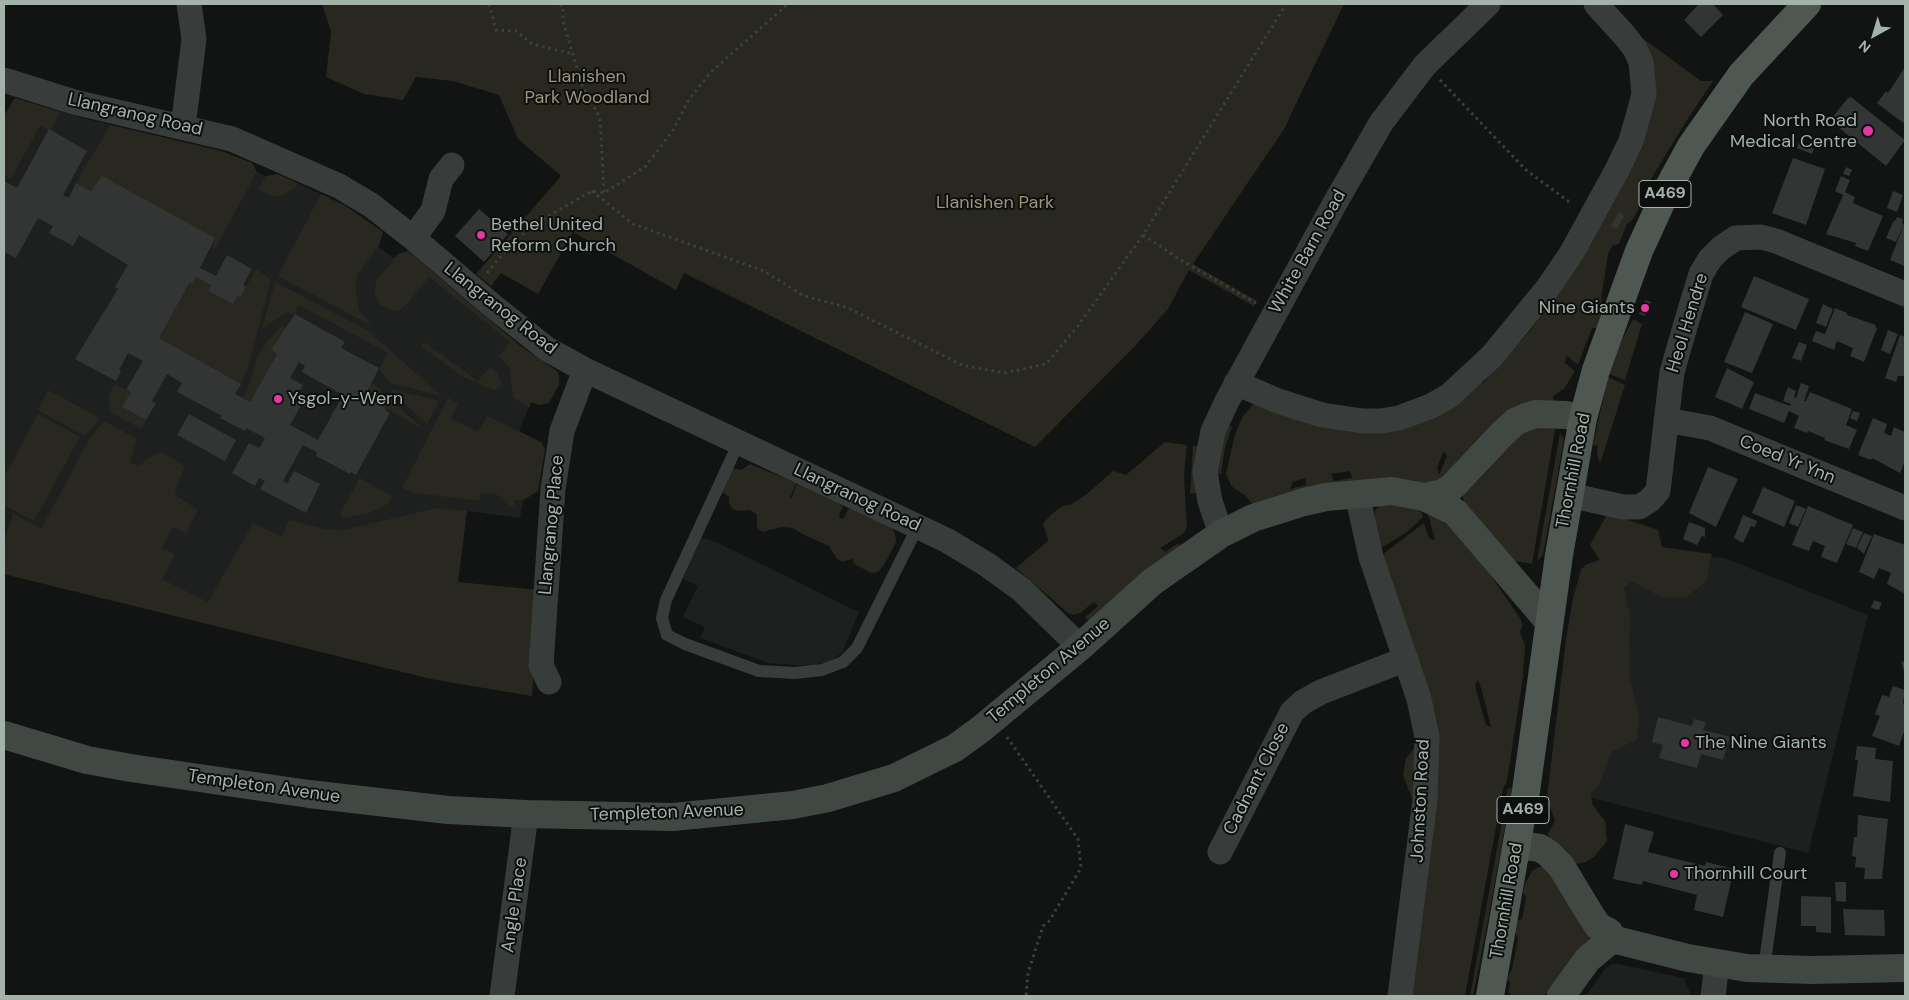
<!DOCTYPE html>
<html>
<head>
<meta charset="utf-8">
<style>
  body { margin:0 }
  #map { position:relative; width:1909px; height:1000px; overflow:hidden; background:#121313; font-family:"DM Sans",sans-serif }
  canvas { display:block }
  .frame { position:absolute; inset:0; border:5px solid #a4b3aa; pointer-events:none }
  .north { position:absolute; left:1849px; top:10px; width:50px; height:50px; -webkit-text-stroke:4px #0d0e0e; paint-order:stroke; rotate:219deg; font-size:14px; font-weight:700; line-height:20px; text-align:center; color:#a4b3aa }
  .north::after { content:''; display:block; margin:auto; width:18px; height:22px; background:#a4b3aa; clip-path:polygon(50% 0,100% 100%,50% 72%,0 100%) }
</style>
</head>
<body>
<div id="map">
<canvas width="1909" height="1000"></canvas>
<div class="frame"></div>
<div class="north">N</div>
</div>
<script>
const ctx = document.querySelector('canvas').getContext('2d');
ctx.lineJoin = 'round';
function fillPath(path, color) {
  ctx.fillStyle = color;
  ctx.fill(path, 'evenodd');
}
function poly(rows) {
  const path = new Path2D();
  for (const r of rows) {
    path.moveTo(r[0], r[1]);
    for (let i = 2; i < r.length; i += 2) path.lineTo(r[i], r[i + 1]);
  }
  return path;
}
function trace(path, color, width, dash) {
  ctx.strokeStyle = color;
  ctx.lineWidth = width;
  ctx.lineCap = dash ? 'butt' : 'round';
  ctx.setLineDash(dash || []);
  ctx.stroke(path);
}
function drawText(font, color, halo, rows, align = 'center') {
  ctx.font = font + ' "DM Sans",sans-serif';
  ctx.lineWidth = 4;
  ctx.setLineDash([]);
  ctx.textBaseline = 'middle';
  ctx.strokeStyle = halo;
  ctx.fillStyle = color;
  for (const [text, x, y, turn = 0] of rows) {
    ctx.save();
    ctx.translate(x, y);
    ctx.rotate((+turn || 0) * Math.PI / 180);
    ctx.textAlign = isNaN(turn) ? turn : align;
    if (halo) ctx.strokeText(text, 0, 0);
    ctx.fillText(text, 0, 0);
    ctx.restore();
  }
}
const built = poly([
  [15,98,83,118,221,151,252,163,257,172,266,176,278,174,346,206,383,232,378,247,394,258,398,254,408,251,519,345,558,372,560,379,554,395,548,403,539,405,531,402,519,431,541,442,545,449,538,491,523,501,520,518,467,511,458,581,532,696,431,679,4,574,4,116],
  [701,537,718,543,859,612,842,653,830,661,811,666,768,663,700,638,705,627,683,617,698,586,683,579],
  [1664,554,1724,558,1868,615,1808,853,1568,792,1614,565],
  [1611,964,1619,964,1684,978,1691,996,1586,996,1605,969]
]);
const green = poly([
  [322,4,1344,4,1284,129,1193,264,1257,301,1254,306,1189,270,1168,309,1135,346,1035,447,684,273,676,290,573,232,538,294,501,273,491,286,476,274,561,176,518,139,499,95,453,81,416,77,403,100,364,94,326,77,331,31],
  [1641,37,1701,81,1713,81,1687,120,1643,192,1638,210,1632,220,1627,224,1619,244,1613,245,1608,254,1601,300,1604,315,1600,328,1592,328,1578,365,1566,355,1565,363,1575,371,1564,389,1553,396,1554,401,1547,402,1435,487,1257,510,1246,496,1231,486,1226,474,1235,434,1243,416,1255,402,1346,427,1473,384,1483,383,1528,333,1546,311,1546,304,1626,127],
  [1444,451,1447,456,1439,475,1437,467],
  [1350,471,1352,478,1334,481,1331,474],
  [1305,478,1306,485,1290,489,1293,482],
  [15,98,60,112,51,130,40,126,11,179,4,175,4,116],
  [110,125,221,151,252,163,257,172,215,249,212,247,215,239,97,185,91,191,76,183],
  [278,174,297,183,296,187,281,196,271,196,258,189,266,176],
  [321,194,346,206,383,232,378,247,357,275,355,287,359,310,372,326,278,276],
  [408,251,519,345,558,372,559,385,548,403,539,405,531,402,529,408,513,397,510,369,499,356,510,342,429,277,407,304,399,310,392,311,379,304,374,291,377,280,398,254],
  [256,269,271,280,248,368,241,384,159,338,190,282,192,283,196,277,211,285,208,291,232,304,238,295,241,296],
  [275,282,367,330,442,396,390,383,379,369,388,353,299,305,293,315,287,312,262,329],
  [1633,319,1642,324,1625,380,1608,374,1613,357],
  [282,326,287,328,272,350,277,354,250,402,243,398,247,391,258,355,269,339],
  [424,342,478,381,490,367,497,373,502,386,494,390,463,377,421,346],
  [1608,377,1625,385,1600,464,1597,454,1598,446,1593,445],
  [372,383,375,385,424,430,365,396],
  [115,384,131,392,122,407,146,420,141,429,114,414,110,409,108,397],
  [391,389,439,401,427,424,390,390],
  [48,390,100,418,85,436,38,410],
  [448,398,458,403,451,418,478,432,487,416,541,442,545,449,538,491,523,500,515,500,514,506,509,505,496,494,481,493,480,501,415,493,402,488],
  [38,414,80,437,34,521,4,505,4,477],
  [104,421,137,439,130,462,139,466,147,459,158,453,165,454,185,466,175,490,177,496,198,510,186,533,173,527,162,548,175,554,162,579,208,602,253,523,282,537,289,520,325,529,343,530,437,508,467,511,458,582,540,590,532,696,431,679,4,574,4,543,13,513,41,529,89,440],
  [1225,423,1232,427,1225,448,1221,474,1214,474],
  [1518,427,1551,427,1555,430,1532,564,1514,561,1465,504,1462,494],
  [1560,433,1564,439,1543,555,1537,561],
  [1165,442,1187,445,1184,474,1187,527,1184,533,1160,548,1165,552,1178,543,1181,548,1089,621,1085,617,1098,606,1094,602,1080,613,1073,615,1068,613,1016,568,1048,541,1043,523,1053,513,1063,506,1072,504,1087,494,1113,471,1126,475],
  [1193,446,1197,446,1196,493,1190,494],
  [750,464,796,483,790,498,792,498,796,485,812,483,840,498,839,504,843,506,839,515,841,519,844,518,849,508,891,527,895,533,896,542,884,565,878,572,871,573,854,564,853,559,842,562,836,558,829,546,804,535,793,528,782,527,762,532,757,527,757,515,750,510,738,511,733,509,729,503,729,497,719,489,730,468,741,470],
  [360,478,392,496,388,504,369,513,343,518,340,513],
  [1381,502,1419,505,1423,517,1407,532,1381,548,1374,523,1375,511],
  [1426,507,1458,528,1520,618,1523,625,1520,632,1525,645,1523,677,1507,781,1503,789,1465,996,1404,996,1415,806,1403,775,1406,758,1418,744,1379,557,1424,523,1429,538,1435,540],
  [1478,680,1482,691,1491,727,1486,725,1475,685],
  [1614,515,1658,530,1662,547,1712,554,1706,581,1685,598,1661,597,1632,581,1624,587,1630,618,1629,675,1639,715,1637,740,1612,751,1599,784,1591,794,1592,804,1605,821,1607,841,1595,856,1586,862,1571,865,1549,843,1548,833,1555,821,1547,797,1566,639,1573,598,1581,569,1587,564,1600,560,1590,545,1606,516],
  [1508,788,1512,788,1486,931,1473,996,1470,996],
  [1539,867,1545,867,1558,872,1592,938,1549,993,1541,996,1512,996,1508,992,1510,983,1507,978,1512,969,1518,938,1515,933,1516,921,1522,919,1526,897,1523,892,1525,884,1532,871]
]);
const building = poly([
  [1699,4,1713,4,1723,15,1701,37,1684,20],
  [1905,67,1905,120,1903,123,1877,103,1886,91,1888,93],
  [1851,97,1905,140,1886,166,1832,122,1831,119,1848,98],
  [49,129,87,151,63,195,69,198,76,183,91,191,102,176,215,238,200,268,216,276,227,255,252,269,243,285,246,287,241,297,238,295,233,304,208,291,211,285,196,277,192,283,190,282,159,338,241,384,235,394,250,402,277,354,271,350,295,314,345,342,341,348,379,368,365,396,386,408,385,410,390,413,356,475,351,472,350,474,316,456,317,452,303,445,283,481,287,484,294,471,320,484,306,513,260,489,265,481,259,478,255,486,232,473,249,443,259,448,265,438,246,428,245,431,220,418,222,416,177,392,182,383,167,374,152,401,156,403,146,420,122,407,131,392,126,390,143,361,128,353,119,370,121,371,116,381,75,359,118,289,115,287,128,265,79,235,73,246,49,233,53,226,38,218,16,258,4,252,4,181,17,188],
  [299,362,305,366,302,372,343,395,318,440,290,425,306,396,299,392,303,385,290,378],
  [1799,142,1814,149,1812,154,1797,148],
  [1793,158,1825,169,1806,225,1772,213],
  [1846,167,1852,170,1849,176,1843,174],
  [1841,176,1850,180,1845,192,1855,197,1853,203,1883,216,1868,251,1855,246,1856,243,1826,234,1843,195,1835,191],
  [1893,191,1903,195,1897,212,1887,208],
  [479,209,508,234,484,262,455,236],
  [1619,212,1624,216,1617,229,1611,226],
  [1897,217,1903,219,1902,224,1904,224,1896,242,1886,238,1894,220,1895,221],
  [1905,222,1905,264,1904,266,1890,260],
  [1754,276,1809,299,1796,330,1741,307],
  [1645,300,1651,302,1645,316,1639,314],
  [1823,304,1833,309,1826,327,1816,323],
  [1835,308,1847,313,1847,315,1876,325,1875,327,1877,328,1864,362,1850,356,1853,348,1837,341,1834,350,1812,341,1816,331,1825,334],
  [1745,312,1773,324,1752,373,1724,362],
  [1888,330,1898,334,1890,354,1881,350],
  [1900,335,1905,337,1905,376,1898,376,1896,382,1885,378],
  [1799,342,1807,345,1801,361,1792,358],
  [1727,368,1754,382,1742,409,1715,397],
  [1801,383,1809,386,1804,401,1806,401,1810,392,1852,409,1846,425,1857,430,1849,449,1824,440,1825,438,1808,431,1807,433,1794,428,1799,416,1789,411,1784,423,1749,409,1755,393,1790,406,1791,404,1783,401,1788,387,1796,391,1794,397,1796,398],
  [1853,411,1860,413,1857,421,1850,418],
  [189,414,236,440,225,461,177,435],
  [1873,418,1887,424,1884,433,1891,436,1894,427,1905,432,1905,461,1900,473,1872,458,1871,460,1858,455],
  [1708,467,1738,479,1716,527,1689,513],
  [1763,487,1795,501,1784,527,1752,513],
  [1796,505,1806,509,1798,527,1789,523],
  [1808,506,1853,525,1837,563,1821,557,1825,546,1813,541,1809,551,1792,545],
  [1743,515,1757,521,1755,527,1751,526,1743,543,1734,538],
  [1689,522,1705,528,1705,537,1702,536,1697,545,1683,539],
  [1853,528,1863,532,1856,548,1846,544],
  [1864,533,1872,536,1864,554,1857,548],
  [1874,534,1905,545,1905,594,1887,584,1891,573,1879,568,1874,579,1859,572],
  [1874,600,1882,603,1879,610,1871,608],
  [1905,661,1905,674,1901,662],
  [1893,686,1905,690,1903,703,1905,704,1905,729,1899,746,1872,736,1880,716,1875,714,1882,695,1889,697],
  [1658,717,1692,726,1694,719,1706,722,1703,730,1730,737,1723,760,1701,754,1697,768,1659,758,1663,745,1652,742],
  [1857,746,1876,748,1875,759,1893,761,1890,802,1853,796,1858,760,1855,760],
  [1858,815,1888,819,1882,879,1864,879,1865,868,1855,867,1856,857,1852,856,1854,837,1857,837],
  [1625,824,1654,832,1648,852,1705,866,1706,862,1734,869,1723,917,1694,910,1697,895,1643,881,1642,885,1613,879],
  [1835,882,1846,882,1846,902,1836,901],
  [1801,896,1831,897,1831,933,1816,932,1816,926,1801,926],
  [1843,909,1884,910,1885,936,1845,935]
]);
const path = poly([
  [489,4,496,30,516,31,532,44,573,54],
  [560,4,563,6,563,21,582,85,600,118,604,193],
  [1440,80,1526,170,1572,204],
  [592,191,633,224,764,271,804,296,846,307,962,365,1004,373,1046,364,1078,326,1143,235,1286,4],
  [1143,235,1181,260,1256,303],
  [487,273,515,240,545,218,592,191,604,193,646,166,673,130,690,98,711,72,788,4],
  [1007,737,1078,839,1081,868,1048,923,1043,926,1028,973,1026,996]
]);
const lane = poly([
  [739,442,666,600,662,618,667,635,685,644,759,671,795,673,822,670,843,662,857,648,918,526],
  [1764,969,1780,853]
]);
const street = poly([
  [4,80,74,102,232,139,339,186,371,205,413,238,494,307,547,349,585,370,946,540,986,564,1022,590,1080,647],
  [183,127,194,39,189,4],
  [413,238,433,211,441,179,452,165],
  [1236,383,1278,401,1322,415,1363,421,1381,421,1399,418,1431,406,1449,396,1492,356,1547,289,1571,254,1617,170,1631,141,1639,113,1644,94,1641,62,1635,49,1625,36,1596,4],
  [1666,420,1710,428,1905,508],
  [1357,494,1371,557,1419,699,1427,737,1425,800,1400,996],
  [1569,495,1623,507,1639,507,1650,500,1658,491,1672,372,1687,320,1701,274,1710,259,1721,248,1736,238,1761,237,1776,241,1905,294],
  [1221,534,1210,501,1205,472,1213,431,1227,401,1335,203,1381,123,1425,65,1488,4],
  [549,682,541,665,553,489,562,431,585,370],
  [1220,852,1292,712,1303,702,1321,692,1406,659],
  [502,996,526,814],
  [1713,996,1717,964]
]);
const secondary = poly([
  [1424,497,1443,493,1452,487,1502,434,1515,422,1526,417,1536,414,1566,415,1583,418],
  [4,735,87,760,131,768,309,794,448,810,526,814,673,817,793,805,828,798,894,778,955,748,981,729,1080,647,1152,582,1221,534,1253,518,1304,502,1326,497,1392,491,1424,497,1455,512,1549,622],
  [1517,845,1540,848,1548,853,1561,866,1590,914,1598,926,1609,932,1612,939],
  [1612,939,1688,958,1747,968,1812,970,1905,968],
  [1561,996,1588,959,1612,939]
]);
const primary = poly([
  [1490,996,1526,791,1559,555,1583,418,1596,370,1639,251,1666,192,1691,146,1741,75,1807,4]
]);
const markers = [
  [1868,131,6,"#e736a6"],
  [481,235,5,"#e736a6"],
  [1645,308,5,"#e736a6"],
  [278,399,5,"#e736a6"],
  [1685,743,5,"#e736a6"],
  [1674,874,5,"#e736a6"]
];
const shields = [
  [1665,194,52],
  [1523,810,52]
];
const shieldNames = [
  ["A469",1665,194],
  ["A469",1523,810]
];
const parkNames = [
  ["Llanishen",587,77],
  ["Park Woodland",587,98],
  ["Llanishen Park",995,203]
];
const streetNames = [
  ["Llangranog Road",135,115,13],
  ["White Barn Road",1308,252,-61],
  ["Llangranog Road",500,309,38],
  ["Heol Hendre",1688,323,-73],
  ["Coed Yr Ynn",1787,460,22],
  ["Thornhill Road",1574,471,-79],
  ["Llangranog Road",857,498,25],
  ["Llangranog Place",552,525,-85],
  ["Templeton Avenue",1049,671,-40],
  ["Cadnant Close",1257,779,-63],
  ["Templeton Avenue",264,787,8],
  ["Johnston Road",1421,801,-87],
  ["Templeton Avenue",667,813,-2],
  ["Thornhill Road",1507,901,-80],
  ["Angle Place",515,905,-82]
];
const poiNames = [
  ["North Road",1857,121,"right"],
  ["Medical Centre",1857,142,"right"],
  ["Bethel United",491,225],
  ["Reform Church",491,246],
  ["Nine Giants",1635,308,"right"],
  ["Ysgol-y-Wern",288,399],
  ["The Nine Giants",1695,743],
  ["Thornhill Court",1684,874]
];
fillPath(built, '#1e201f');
fillPath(green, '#282720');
fillPath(building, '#323533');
trace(path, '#3b413d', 3, [2.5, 4]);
trace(lane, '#383d3b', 12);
trace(street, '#383d3b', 25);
trace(secondary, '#414844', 28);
trace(primary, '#4f5753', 28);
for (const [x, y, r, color] of markers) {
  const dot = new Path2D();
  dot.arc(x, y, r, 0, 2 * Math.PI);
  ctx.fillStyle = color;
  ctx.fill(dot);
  trace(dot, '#0d0e0e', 2);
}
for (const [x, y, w] of shields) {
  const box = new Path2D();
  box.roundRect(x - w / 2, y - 13.5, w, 27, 4);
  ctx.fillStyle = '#0d0e0e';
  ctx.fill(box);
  trace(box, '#a4b3aa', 1);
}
drawText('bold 16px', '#a4b3aa', null, shieldNames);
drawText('18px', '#9d957c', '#0d0e0e', parkNames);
drawText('18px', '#a4b3aa', '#0d0e0e', streetNames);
drawText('18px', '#a4b3aa', '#0d0e0e', poiNames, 'left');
</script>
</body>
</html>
